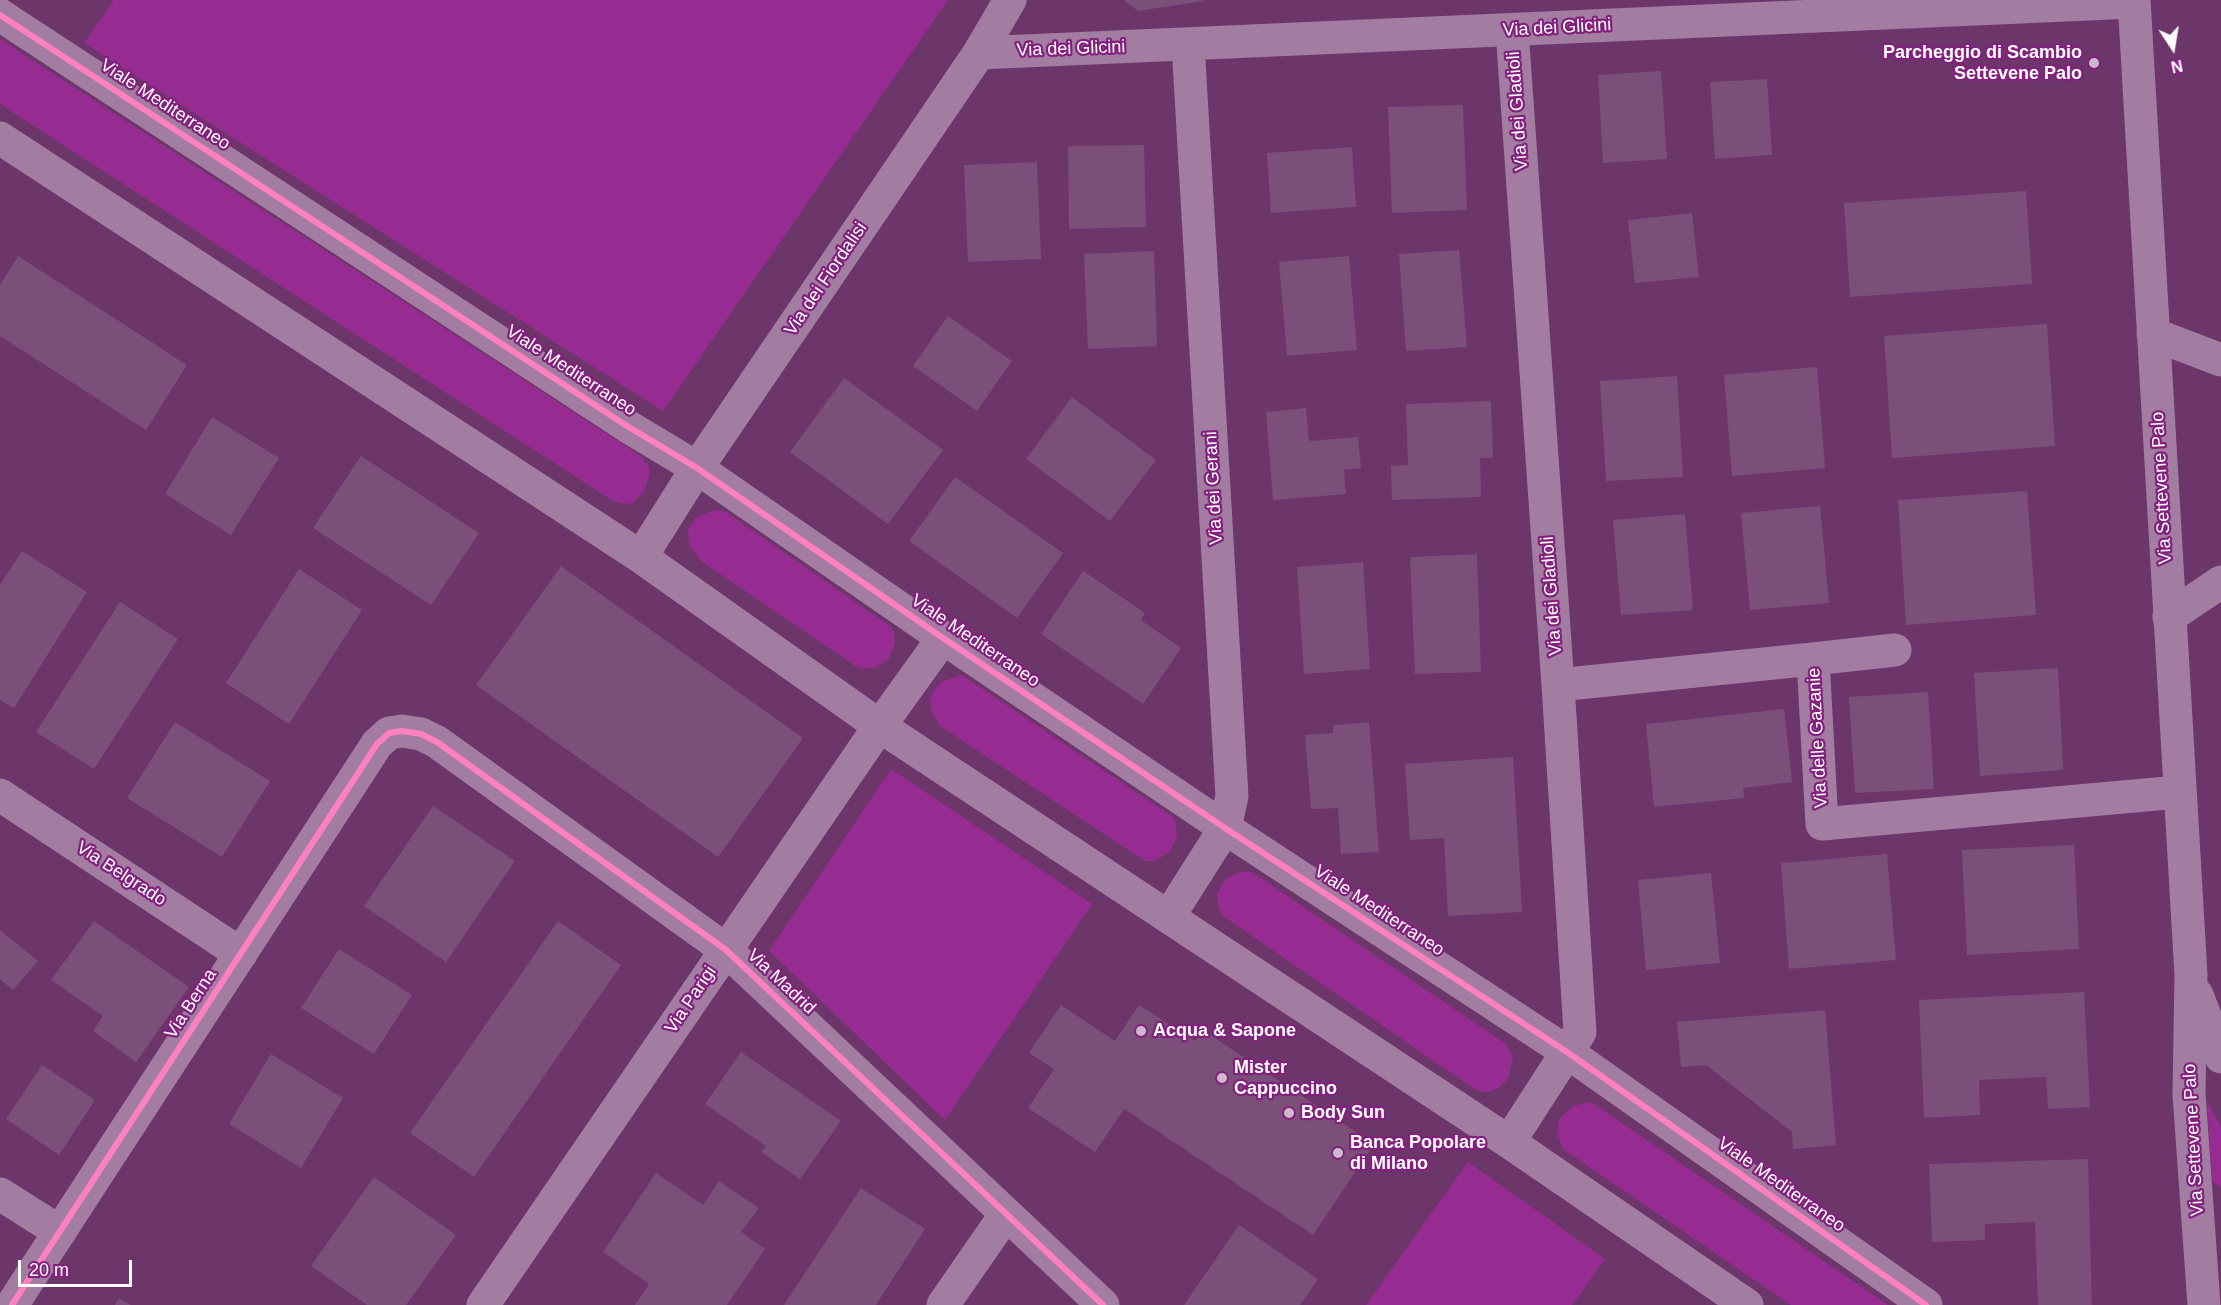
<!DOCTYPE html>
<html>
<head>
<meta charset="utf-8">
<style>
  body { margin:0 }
  #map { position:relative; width:2221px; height:1305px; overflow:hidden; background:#6d366a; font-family:Arial,sans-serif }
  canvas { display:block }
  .north { position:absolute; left:2143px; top:18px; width:60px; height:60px; -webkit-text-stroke:4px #83207e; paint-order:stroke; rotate:168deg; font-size:16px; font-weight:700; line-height:24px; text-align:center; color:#fff }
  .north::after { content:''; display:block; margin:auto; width:21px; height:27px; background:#fff; clip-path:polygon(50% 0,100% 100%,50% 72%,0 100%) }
  .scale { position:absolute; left:18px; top:1260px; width:114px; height:27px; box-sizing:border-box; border:3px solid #fff; border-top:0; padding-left:8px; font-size:18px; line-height:21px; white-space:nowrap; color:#fff; -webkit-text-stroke:4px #83207e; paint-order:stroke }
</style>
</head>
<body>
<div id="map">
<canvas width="2221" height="1305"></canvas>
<div class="north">N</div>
<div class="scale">20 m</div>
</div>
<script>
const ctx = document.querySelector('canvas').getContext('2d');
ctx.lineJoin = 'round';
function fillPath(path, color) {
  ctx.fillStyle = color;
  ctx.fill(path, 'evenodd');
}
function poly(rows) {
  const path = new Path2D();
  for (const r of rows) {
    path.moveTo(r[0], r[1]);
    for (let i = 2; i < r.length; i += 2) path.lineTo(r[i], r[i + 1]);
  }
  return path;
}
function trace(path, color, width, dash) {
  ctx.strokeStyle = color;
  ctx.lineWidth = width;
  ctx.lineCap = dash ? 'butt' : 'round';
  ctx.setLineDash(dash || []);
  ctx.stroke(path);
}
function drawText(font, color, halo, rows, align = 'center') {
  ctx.font = font + ' Arial,sans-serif';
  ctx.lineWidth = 4.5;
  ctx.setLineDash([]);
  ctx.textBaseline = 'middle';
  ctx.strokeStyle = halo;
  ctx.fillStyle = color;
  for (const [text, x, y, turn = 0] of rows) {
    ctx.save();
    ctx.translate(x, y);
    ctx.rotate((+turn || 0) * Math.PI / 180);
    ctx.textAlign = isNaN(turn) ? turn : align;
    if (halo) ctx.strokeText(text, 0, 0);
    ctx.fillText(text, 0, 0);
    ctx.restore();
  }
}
const green = poly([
  [114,0,948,0,663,411,84,43],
  [0,39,641,456,649,468,649,475,645,490,633,503,626,504,613,501,0,104],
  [715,510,726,512,887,624,894,631,895,643,889,659,874,668,860,669,701,561,689,545,688,530,698,516],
  [962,675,1173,817,1176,823,1177,836,1170,851,1156,861,1145,861,940,726,931,710,930,700,934,690,941,682],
  [891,769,1092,904,945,1120,769,951],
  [1240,872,1252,872,1506,1044,1513,1058,1508,1079,1498,1088,1492,1091,1483,1092,1476,1090,1223,916,1219,909,1217,894,1225,879],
  [2207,1101,2221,1127,2221,1187,2212,1181],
  [1591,1102,1888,1305,1791,1305,1563,1149,1557,1133,1559,1119,1573,1106],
  [1468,1162,1605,1259,1572,1305,1366,1305]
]);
const building = poly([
  [1124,0,1203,0,1203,1,1138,11],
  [1661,71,1667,159,1603,163,1598,75],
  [1767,79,1772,155,1715,159,1710,82],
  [1463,105,1467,210,1392,213,1388,107],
  [1144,145,1146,227,1069,229,1068,146],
  [1352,147,1356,207,1271,213,1267,153],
  [1037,162,1041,259,968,262,964,165],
  [2026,191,2032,284,1850,297,1844,203],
  [1692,213,1699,277,1635,283,1628,220],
  [1459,250,1467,347,1406,351,1399,254],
  [1154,251,1157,346,1088,349,1084,254],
  [18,256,187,365,146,430,0,336,0,285],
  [1349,256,1357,350,1287,356,1279,262],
  [948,316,1012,361,977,411,913,366],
  [2047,324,2055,446,1892,458,1884,336],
  [1817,367,1825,468,1732,476,1724,375],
  [1677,376,1683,477,1606,481,1600,381],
  [844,378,943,450,888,524,790,452],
  [1072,397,1156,460,1110,521,1026,459],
  [1491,401,1493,458,1480,458,1481,497,1392,500,1391,466,1408,465,1406,404],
  [1306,408,1309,441,1358,437,1361,468,1344,470,1346,494,1273,500,1266,412],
  [212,417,279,458,231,535,165,494],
  [361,456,479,533,431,605,313,528],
  [955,477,1063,553,1017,618,909,541],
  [2027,491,2036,615,1906,625,1898,500],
  [1820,506,1829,603,1750,610,1741,513],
  [1685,514,1693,610,1621,615,1613,520],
  [22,551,87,592,14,708,0,700,0,585],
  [1477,554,1481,672,1415,674,1410,557],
  [1363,562,1370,669,1304,674,1297,567],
  [561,566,803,738,718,857,476,685],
  [299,569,362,610,289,724,226,683],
  [1083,571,1145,613,1141,620,1181,648,1143,704,1041,634],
  [120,602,178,639,94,769,36,732],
  [2058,668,2063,770,1980,776,1974,673],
  [1928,692,1934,789,1855,793,1849,697],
  [1784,709,1792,782,1743,788,1744,798,1654,807,1646,724],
  [175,722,270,781,222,857,127,798],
  [1369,722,1379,852,1341,854,1338,808,1311,809,1305,735,1333,733,1333,725],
  [1513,757,1522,912,1448,916,1444,838,1410,840,1405,764],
  [433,806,515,861,446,962,364,906],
  [2074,845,2079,949,1967,955,1962,850],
  [1887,854,1896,960,1789,969,1781,863],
  [1711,873,1720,963,1646,970,1638,880],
  [94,921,189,987,136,1062,93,1031,103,1016,51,980],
  [558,921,621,965,474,1177,410,1133],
  [0,930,38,961,13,990,0,979],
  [339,949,412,995,374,1054,301,1008],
  [2084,992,2090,1107,2048,1109,2046,1077,1979,1080,1980,1115,1924,1118,1919,1000],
  [1061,1005,1115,1041,1139,1005,1195,1041,1203,1030,1374,1144,1313,1235,1124,1109,1095,1152,1028,1108,1054,1069,1029,1053],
  [1825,1010,1836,1145,1793,1149,1792,1132,1706,1065,1681,1067,1677,1022],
  [741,1052,841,1121,800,1179,761,1152,766,1146,705,1104],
  [271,1054,343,1098,301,1168,229,1124],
  [42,1065,95,1100,59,1155,6,1119],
  [2088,1159,2092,1305,2038,1305,2035,1222,1985,1224,1985,1240,1932,1242,1929,1164],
  [656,1173,703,1205,719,1181,759,1208,741,1232,765,1249,727,1305,635,1305,649,1284,603,1252],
  [374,1177,456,1235,406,1305,367,1305,311,1266],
  [861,1188,925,1229,876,1305,784,1305],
  [1239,1225,1318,1279,1300,1305,1184,1305],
  [119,1298,131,1305,115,1305]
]);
const minor = poly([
  [2134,0,2191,975,2189,1094,2204,1305],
  [0,15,627,426,697,468,943,638,1225,828,1567,1052,1926,1305],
  [979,53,2134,2],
  [0,138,641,557,881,727,1509,1142,1747,1305],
  [2153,334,2221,360],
  [641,557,697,468,979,53,1010,0],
  [2169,617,2221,582],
  [1813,659,1895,650],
  [1558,685,1813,659,1822,824,2179,792],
  [0,795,241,954],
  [1169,916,1225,828,1232,796,1188,44],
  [2197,995,2221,1057],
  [1509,1142,1580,1032,1558,685,1512,30],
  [0,1194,60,1232],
  [12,1305,377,744,389,733,402,731,421,734,437,742,726,950,1103,1305],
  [483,1305,872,737,943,638],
  [943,1305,1006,1214]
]);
const cycleway = poly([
  [0,15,627,426,697,468,943,638,1225,828,1567,1052,1926,1305],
  [12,1305,377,744,389,733,402,731,421,734,437,742,726,950,1103,1305]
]);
const markers = [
  [2094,63,6,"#ccb9cb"],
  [1141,1031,6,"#ccb9cb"],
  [1222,1078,6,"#ccb9cb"],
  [1289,1113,6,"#ccb9cb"],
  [1338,1153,6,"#ccb9cb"]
];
const streetNames = [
  ["Via dei Glicini",1557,28,-3],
  ["Via dei Glicini",1071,49,-2],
  ["Viale Mediterraneo",165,105,33],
  ["Via dei Gladioli",1518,111,-94],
  ["Via dei Fiordalisi",826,279,-56],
  ["Viale Mediterraneo",571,371,33],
  ["Via dei Gerani",1214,488,-93],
  ["Via Settevene Palo",2162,488,-93],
  ["Via dei Gladioli",1552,596,-94],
  ["Viale Mediterraneo",975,641,34],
  ["Via delle Gazanie",1818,738,-93],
  ["Via Belgrado",121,874,33],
  ["Viale Mediterraneo",1379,911,33],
  ["Via Madrid",781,982,43],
  ["Via Parigi",691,1000,-56],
  ["Via Berna",191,1004,-57],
  ["Via Settevene Palo",2194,1140,-93],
  ["Viale Mediterraneo",1781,1185,35]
];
const poiNames = [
  ["Parcheggio di Scambio",2082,53,"right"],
  ["Settevene Palo",2082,74,"right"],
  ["Acqua & Sapone",1153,1031],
  ["Mister",1234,1068],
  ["Cappuccino",1234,1089],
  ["Body Sun",1301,1113],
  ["Banca Popolare",1350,1143],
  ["di Milano",1350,1164]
];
fillPath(green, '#962c91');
fillPath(building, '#7b4f79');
trace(minor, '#a37da1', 33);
trace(cycleway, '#ff80c0', 6);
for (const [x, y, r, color] of markers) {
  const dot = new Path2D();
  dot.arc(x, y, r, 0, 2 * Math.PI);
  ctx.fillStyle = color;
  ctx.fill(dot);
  trace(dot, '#83207e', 2);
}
drawText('18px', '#fff', '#83207e', streetNames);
drawText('bold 18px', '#fff', '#83207e', poiNames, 'left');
</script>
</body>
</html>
